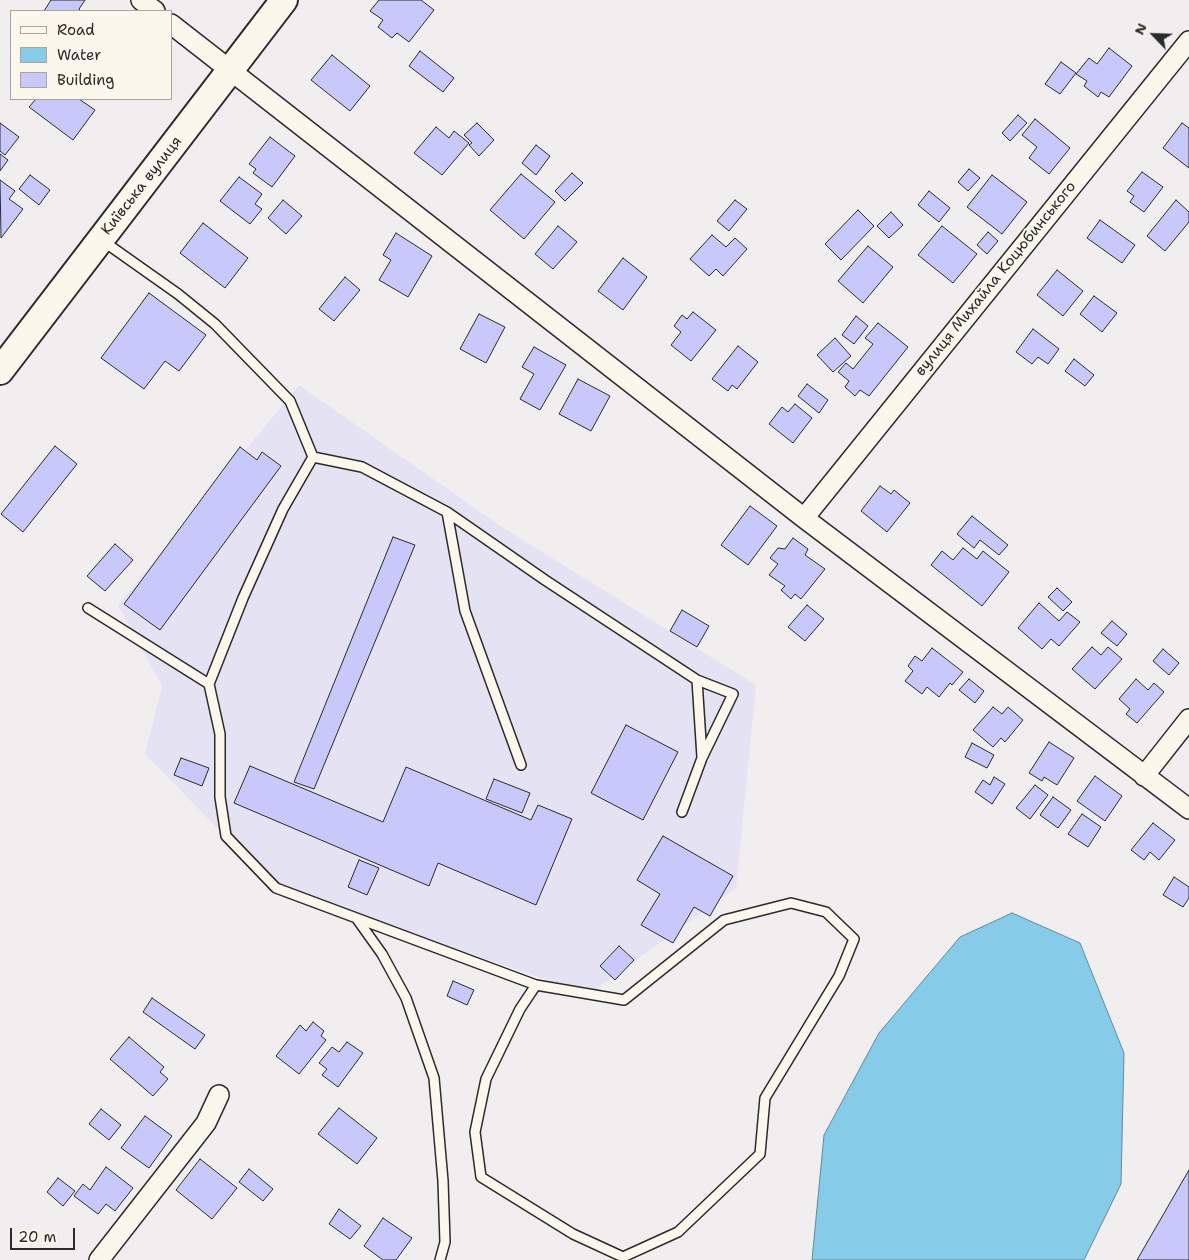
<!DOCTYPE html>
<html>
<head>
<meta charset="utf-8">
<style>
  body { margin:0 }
  #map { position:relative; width:1189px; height:1260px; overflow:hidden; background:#f1eeef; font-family:"Shantell Sans",sans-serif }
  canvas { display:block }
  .legend { position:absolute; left:10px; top:10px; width:162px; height:90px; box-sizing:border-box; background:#fbf7ec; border:1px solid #a8a59f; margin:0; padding:6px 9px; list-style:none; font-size:15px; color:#2b2b2b }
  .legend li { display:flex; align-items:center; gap:10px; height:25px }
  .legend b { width:25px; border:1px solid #a8a59f }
  .north { position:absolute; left:1129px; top:10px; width:50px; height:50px; -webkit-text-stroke:4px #fbf7ec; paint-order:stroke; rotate:294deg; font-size:14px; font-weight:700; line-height:20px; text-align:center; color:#2b2b2b }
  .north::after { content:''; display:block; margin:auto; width:18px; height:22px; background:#2b2b2b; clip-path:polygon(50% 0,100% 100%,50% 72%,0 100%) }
  .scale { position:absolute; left:10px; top:1228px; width:65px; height:22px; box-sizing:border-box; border:2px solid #2b2b2b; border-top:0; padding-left:6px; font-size:15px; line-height:18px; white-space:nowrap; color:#2b2b2b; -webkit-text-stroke:4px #fbf7ec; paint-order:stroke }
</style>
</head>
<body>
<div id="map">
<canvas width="1189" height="1260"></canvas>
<ul class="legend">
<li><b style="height:6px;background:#fbf7ec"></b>Road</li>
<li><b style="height:14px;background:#86cbe8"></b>Water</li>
<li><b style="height:14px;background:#c8c8fb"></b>Building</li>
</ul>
<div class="north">N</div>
<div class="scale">20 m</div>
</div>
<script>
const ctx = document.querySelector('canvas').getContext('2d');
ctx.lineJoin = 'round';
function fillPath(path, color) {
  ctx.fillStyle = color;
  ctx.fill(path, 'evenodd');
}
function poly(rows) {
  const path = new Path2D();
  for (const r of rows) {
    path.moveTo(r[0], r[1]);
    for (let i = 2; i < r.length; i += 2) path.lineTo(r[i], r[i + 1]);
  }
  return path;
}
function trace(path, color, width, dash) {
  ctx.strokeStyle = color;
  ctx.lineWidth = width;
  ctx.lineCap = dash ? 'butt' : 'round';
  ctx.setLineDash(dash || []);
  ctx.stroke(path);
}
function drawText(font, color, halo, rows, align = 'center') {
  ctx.font = font + ' "Shantell Sans",sans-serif';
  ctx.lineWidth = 4;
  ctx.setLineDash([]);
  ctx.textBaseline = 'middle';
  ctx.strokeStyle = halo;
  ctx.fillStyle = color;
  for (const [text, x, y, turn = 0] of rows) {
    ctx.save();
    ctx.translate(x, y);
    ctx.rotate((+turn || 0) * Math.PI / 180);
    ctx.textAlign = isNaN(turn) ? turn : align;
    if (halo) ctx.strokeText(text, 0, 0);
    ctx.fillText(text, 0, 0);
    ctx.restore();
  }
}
const built = poly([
  [299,385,499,525,756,685,736,888,589,994,276,888,145,754,162,686,118,605]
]);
const water = poly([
  [1012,913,1080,943,1124,1053,1121,1184,1084,1260,812,1260,824,1135,879,1033,960,937,1012,913]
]);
const building = poly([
  [51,0,85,0,79,9,81,11,44,11,51,0],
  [379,0,421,0,434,10,409,42,397,33,392,38,378,27,383,20,370,11,379,0],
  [1109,48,1132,66,1109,97,1101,92,1098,97,1084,86,1087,81,1076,74,1089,58,1097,64,1109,48],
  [420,51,454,78,443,92,409,66,420,51],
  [332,55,370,86,350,111,311,80,332,55],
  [1061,62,1076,73,1060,94,1045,84,1061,62],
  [36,99,79,99,95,110,73,140,29,107,36,99],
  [1018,115,1027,123,1010,141,1002,133,1018,115],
  [1035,119,1070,148,1049,174,1029,158,1037,147,1022,135,1035,119],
  [0,123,19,137,5,155,0,151,0,123],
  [477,123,494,140,479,156,469,145,472,143,464,135,477,123],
  [1182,123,1189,128,1189,168,1163,148,1182,123],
  [436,127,449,138,454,131,469,143,442,175,414,153,436,127],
  [270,137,295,156,272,187,253,173,256,169,249,164,270,137],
  [536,145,550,156,536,175,522,163,536,145],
  [0,154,8,160,0,171,0,154],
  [969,169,980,178,968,191,958,182,969,169],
  [1142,172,1163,187,1144,212,1130,202,1134,196,1127,191,1142,172],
  [572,173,583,183,565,201,555,191,572,173],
  [521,174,555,202,524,239,490,210,521,174],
  [30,175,50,190,39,205,19,189,30,175],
  [992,175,1027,202,1002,234,967,207,992,175],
  [239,177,262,194,255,204,262,209,250,224,220,201,239,177],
  [0,180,15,191,9,199,23,209,1,238,0,180],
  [929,191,950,208,939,222,918,205,929,191],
  [283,200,302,216,286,234,268,218,283,200],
  [735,200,747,209,729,231,717,221,735,200],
  [1176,200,1189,212,1189,222,1165,251,1147,236,1176,200],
  [858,210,874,226,841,260,825,244,858,210],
  [891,212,903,225,889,238,877,226,891,212],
  [1100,220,1135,245,1122,263,1087,238,1100,220],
  [203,223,248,258,225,288,180,253,203,223],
  [558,226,577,242,553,269,535,254,558,226],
  [942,226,977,254,953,283,918,255,942,226],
  [988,232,998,241,987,254,977,245,988,232],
  [396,233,432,256,408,297,379,280,391,260,383,255,396,233],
  [712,235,726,247,735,238,747,249,723,276,716,269,709,276,690,259,712,235],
  [868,246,893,267,863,303,838,281,868,246],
  [623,258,647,277,623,310,598,291,623,258],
  [1057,270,1083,291,1063,316,1037,295,1057,270],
  [345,277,360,290,334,321,319,309,345,277],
  [149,293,206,335,179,371,165,361,144,389,101,358,149,293],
  [1094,296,1117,313,1102,332,1080,314,1094,296],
  [693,312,716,330,691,361,671,345,681,332,674,326,682,315,687,319,693,312],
  [479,314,505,327,486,363,460,349,479,314],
  [856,316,868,326,854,344,842,335,856,316],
  [878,323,908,347,869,396,860,390,855,396,845,387,849,381,838,372,846,363,853,369,873,344,865,338,878,323],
  [1033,329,1059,349,1048,364,1038,357,1032,364,1016,352,1033,329],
  [835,338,851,356,833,372,817,355,835,338],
  [738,346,758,362,737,389,732,385,728,391,712,379,738,346],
  [534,347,566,365,540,410,520,399,534,374,522,367,534,347],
  [1074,359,1094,375,1085,386,1065,371,1074,359],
  [578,379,610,396,591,431,559,414,578,379],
  [807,384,828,400,819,413,798,396,807,384],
  [795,404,812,418,793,443,769,424,782,407,788,412,795,404],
  [55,446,77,464,23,532,1,514,55,446],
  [240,447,257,460,262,452,281,466,160,630,124,604,240,447],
  [880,486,891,494,894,490,910,503,887,532,861,511,880,486],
  [750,506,777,526,748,565,721,545,750,506],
  [972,516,1008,545,999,555,980,540,974,548,957,534,972,516],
  [393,537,415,545,314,789,294,782,393,537],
  [793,538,808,549,805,555,825,569,801,599,795,594,791,599,781,590,785,586,769,575,778,564,770,558,778,548,785,549,793,538],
  [115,544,133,560,105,591,87,576,115,544],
  [963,548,977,559,983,551,1009,572,982,606,931,565,942,551,953,560,963,548],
  [1057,588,1072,602,1063,611,1048,597,1057,588],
  [1039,603,1059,621,1067,612,1080,622,1059,646,1051,639,1042,649,1018,628,1039,603],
  [807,605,824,619,805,641,788,627,807,605],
  [682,610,709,626,697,647,670,631,682,610],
  [1112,621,1127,634,1117,646,1101,633,1112,621],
  [1092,647,1101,655,1108,647,1122,659,1095,689,1072,669,1092,647],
  [932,648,963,672,952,685,950,683,939,697,927,687,922,694,905,681,913,671,908,666,915,656,922,661,932,648],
  [1163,649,1179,663,1169,675,1153,661,1163,649],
  [969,679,984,691,975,703,959,690,969,679],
  [1136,679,1148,690,1154,683,1164,692,1137,723,1126,714,1130,709,1119,699,1136,679],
  [993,707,1002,714,1008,707,1023,720,1005,742,1001,738,993,747,973,730,993,707],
  [626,725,678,752,643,820,591,793,626,725],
  [1049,742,1074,758,1057,785,1044,777,1042,781,1029,773,1049,742],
  [972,743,994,755,987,768,965,757,972,743],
  [181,758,209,768,202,786,174,775,181,758],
  [250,766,383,822,406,767,531,820,538,805,572,819,536,905,438,863,429,886,234,803,250,766],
  [1095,776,1122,796,1105,821,1077,801,1095,776],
  [994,777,1005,784,992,804,975,792,983,780,990,785,994,777],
  [494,779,530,793,522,813,486,799,494,779],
  [1035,785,1048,795,1030,819,1016,808,1035,785],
  [1053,797,1071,810,1058,828,1040,815,1053,797],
  [1082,814,1101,827,1088,847,1068,834,1082,814],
  [1153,823,1175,840,1159,860,1150,852,1144,860,1131,850,1153,823],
  [663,836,733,876,710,916,694,907,673,943,641,925,660,894,637,880,663,836],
  [359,860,379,868,367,895,348,887,359,860],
  [1174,877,1189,887,1189,898,1183,907,1163,895,1174,877],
  [619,946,634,960,615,980,600,966,619,946],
  [453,981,474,990,467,1005,447,996,453,981],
  [152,998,205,1035,195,1049,143,1012,152,998],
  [313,1022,324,1031,321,1036,326,1040,299,1074,276,1056,300,1025,306,1031,313,1022],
  [129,1037,164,1067,160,1072,168,1079,153,1096,110,1059,129,1037],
  [347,1042,363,1053,338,1087,322,1075,327,1069,319,1063,332,1047,339,1052,347,1042],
  [339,1108,377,1138,357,1164,318,1134,339,1108],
  [101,1109,121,1125,109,1140,89,1124,101,1109],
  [145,1116,172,1136,149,1168,121,1148,145,1116],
  [200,1159,237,1188,212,1219,176,1190,200,1159],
  [106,1167,133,1188,115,1211,106,1204,98,1214,74,1196,83,1184,90,1190,106,1167],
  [249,1169,273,1189,263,1201,239,1182,249,1169],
  [1189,1170,1189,1260,1137,1260,1189,1170],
  [58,1178,75,1191,63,1206,47,1192,58,1178],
  [339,1209,361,1226,350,1239,329,1224,339,1209],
  [383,1218,412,1238,396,1260,383,1260,364,1246,383,1218]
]);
const lane = poly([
  [103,241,178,294,215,324,290,401,313,457,362,467,447,512,545,580,697,680,733,694,702,758,682,812],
  [447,512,465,611,521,765],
  [88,608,209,684,243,598,283,509,313,457],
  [697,680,702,757],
  [209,684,220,734,220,797,226,836,276,888,536,985,624,1000,724,920,791,903,826,912,854,939,839,976,765,1098,760,1154,678,1232,623,1257,573,1234,481,1177,475,1132,486,1079,520,1009,536,985],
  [357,919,382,954,406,998,434,1078,443,1181,445,1242,440,1260]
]);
const street = poly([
  [141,0,155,11],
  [171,24,804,518,1189,809],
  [804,518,1189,41],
  [1144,776,1189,719],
  [99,1260,206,1123,219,1095]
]);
const secondary = poly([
  [0,371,284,0]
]);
const streetNames = [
  ["Київська вулиця",142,186,-52],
  ["вулиця Михайла Коцюбинського",996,279,-51]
];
fillPath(built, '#e5e3f3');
fillPath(water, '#86cbe8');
trace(water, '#628b9c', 1);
fillPath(building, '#c8c8fb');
trace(building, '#2b2b2b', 1);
trace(lane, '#2b2b2b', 12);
trace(street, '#2b2b2b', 22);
trace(secondary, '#2b2b2b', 30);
trace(lane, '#fbf7ec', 9);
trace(street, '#fbf7ec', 19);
trace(secondary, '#fbf7ec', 26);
drawText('15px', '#2b2b2b', '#fbf7ec', streetNames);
</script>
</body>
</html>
